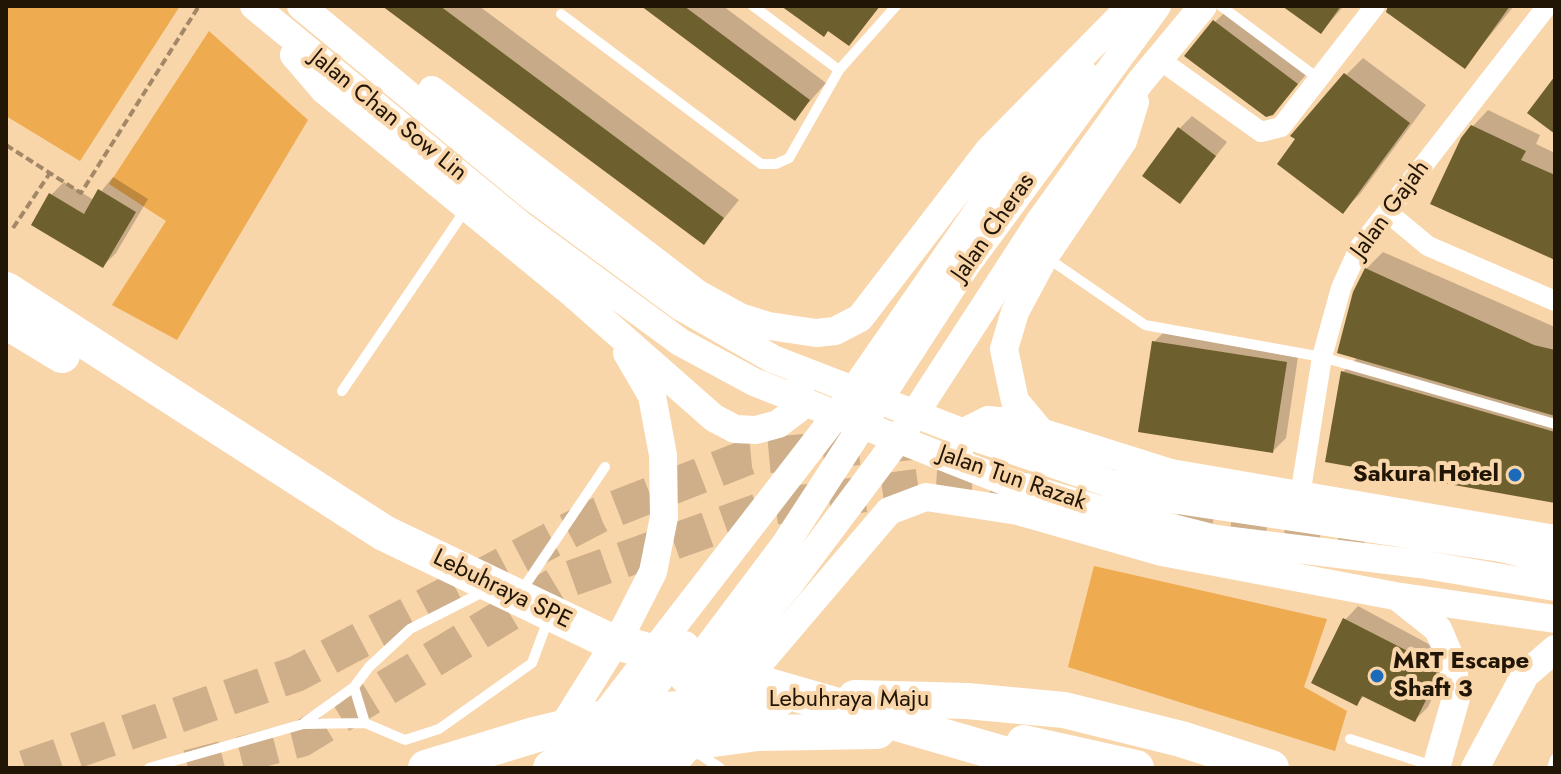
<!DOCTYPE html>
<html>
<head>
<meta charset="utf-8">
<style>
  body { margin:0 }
  #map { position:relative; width:1561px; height:774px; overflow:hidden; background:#f9d5aa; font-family:Jost,sans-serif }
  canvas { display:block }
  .frame { position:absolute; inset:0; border:8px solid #211505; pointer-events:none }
</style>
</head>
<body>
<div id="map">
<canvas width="1561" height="774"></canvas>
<div class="frame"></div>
</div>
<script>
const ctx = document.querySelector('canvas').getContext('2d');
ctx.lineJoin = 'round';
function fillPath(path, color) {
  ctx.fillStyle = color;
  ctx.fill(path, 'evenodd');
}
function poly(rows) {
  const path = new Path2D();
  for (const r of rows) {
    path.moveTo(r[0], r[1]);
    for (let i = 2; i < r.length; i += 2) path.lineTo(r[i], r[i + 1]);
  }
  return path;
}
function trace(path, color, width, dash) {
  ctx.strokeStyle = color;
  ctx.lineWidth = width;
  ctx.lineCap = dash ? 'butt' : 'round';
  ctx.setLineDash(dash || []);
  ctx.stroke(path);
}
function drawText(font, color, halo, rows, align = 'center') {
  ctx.font = font + ' Jost,sans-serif';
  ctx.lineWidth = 8;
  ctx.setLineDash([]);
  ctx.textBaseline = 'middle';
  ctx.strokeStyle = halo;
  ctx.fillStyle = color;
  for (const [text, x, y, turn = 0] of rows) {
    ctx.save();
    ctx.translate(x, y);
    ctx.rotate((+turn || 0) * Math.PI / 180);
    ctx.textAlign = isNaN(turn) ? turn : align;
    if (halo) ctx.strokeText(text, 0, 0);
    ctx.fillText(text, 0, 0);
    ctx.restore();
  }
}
const green = poly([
  [6,6,180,6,80,161,6,116],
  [209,31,308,120,177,340,112,305,166,221,109,184],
  [1094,566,1327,619,1304,687,1347,711,1335,751,1068,667]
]);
const shadow = poly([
  [386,6,479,6,739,200,704,243],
  [645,6,723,6,826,83,795,118],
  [1285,6,1344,6,1321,32],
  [1401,6,1514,6,1464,67],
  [1228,9,1310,70,1272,114,1215,22],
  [1363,58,1426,105,1360,194,1343,211,1346,75],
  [1488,110,1540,135,1536,144,1555,153,1555,259,1473,126],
  [1192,116,1227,142,1180,201,1179,129],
  [113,177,148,199,116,253,103,266,51,195,64,182,94,200],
  [1383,252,1555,327,1555,501,1343,372,1358,357,1366,269],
  [1167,329,1299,350,1286,438,1273,451,1154,342],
  [1358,606,1449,655,1449,664,1428,707,1415,720,1365,695,1356,704,1345,620]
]);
const building = poly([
  [382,6,440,6,724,218,704,245],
  [641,6,684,6,810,100,795,121],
  [781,6,880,6,849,46,828,31,824,37],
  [1282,6,1341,6,1321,34],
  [1388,6,1510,6,1465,69,1386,12],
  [1213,20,1298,84,1273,115,1266,117,1184,56],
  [1344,73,1410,123,1343,214,1277,164,1295,139,1290,136],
  [1555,76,1555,134,1527,113],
  [1471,125,1526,151,1521,160,1555,175,1555,260,1430,204,1461,138],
  [1178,127,1216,156,1180,204,1142,176],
  [98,189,136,212,103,268,31,225,49,193,84,214],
  [1365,268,1534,345,1555,350,1555,416,1337,353,1353,292],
  [1152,341,1287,362,1273,453,1138,432],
  [1341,371,1555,432,1555,503,1325,462],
  [1343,618,1435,665,1437,678,1415,722,1362,696,1357,706,1311,683]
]);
const highwayTunnel = poly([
  [1178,513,1364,545],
  [25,768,296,674,599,515,748,457,925,441],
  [188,768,301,739,561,582,771,507,931,485,1033,491]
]);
const path = poly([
  [6,145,81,193,199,6],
  [13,228,50,173]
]);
const lane = poly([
  [753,6,839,70],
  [1221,6,1319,79],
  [561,14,761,164,776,164,789,158,839,70,896,6],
  [1046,257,1145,325,1322,357,1555,424],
  [342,391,466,209],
  [526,584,605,467],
  [305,722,354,687],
  [365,723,354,687,369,667,410,629,485,591],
  [1350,739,1436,767],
  [695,751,720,768],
  [149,768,303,724,365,723,405,740,439,729,532,663,548,620],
  [1552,768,1555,759]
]);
const street = poly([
  [1160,60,1261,132,1281,127,1375,6],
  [1387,212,1428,246,1555,301],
  [1300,496,1322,357,1341,288,1359,248,1547,6]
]);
const secondary = poly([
  [254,6,522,226,680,342,754,382,1004,481,1094,508,1216,539,1420,564,1555,587],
  [301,6,532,197,680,306,773,359,980,439,1109,483,1171,499,1501,548,1555,561],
  [294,55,324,90,573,294,714,418,735,429,756,430,778,424,798,409,801,382],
  [432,90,698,294,740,317,769,326,816,333,835,331,860,318,989,150,1131,6],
  [1041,432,1015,401,1004,349,1015,312,1045,256,1123,141,1135,102],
  [960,447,970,429,988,420,1009,422,1171,473,1555,539],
  [1399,598,1438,629,1453,664,1456,698,1436,768],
  [684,679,784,546,967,264,1157,6],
  [735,692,889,511,926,497,1018,511,1162,552,1395,596,1555,619],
  [596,726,838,413,989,195,1084,74],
  [557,736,625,627,653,572,664,517,663,455,652,396,627,353],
  [595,766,685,645],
  [636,768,788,586,899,438,1040,221,1140,82,1203,6],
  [670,768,700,733],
  [1475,768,1525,675,1555,649]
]);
const highway = poly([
  [6,290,384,533,603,638,1052,768],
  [6,321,62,355],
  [855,698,967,701,1064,710,1181,739,1271,768],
  [1024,743,1136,768],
  [426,768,534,735,613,716,780,698],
  [551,768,610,753,758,733,877,731]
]);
const markers = [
  [1515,475,8,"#1b6bba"],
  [1377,676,8,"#1b6bba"]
];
const streetNames = [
  ["Jalan Chan Sow Lin",388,116,39],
  ["Jalan Gajah",1391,210,-54],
  ["Jalan Cheras",994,228,-55],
  ["Jalan Tun Razak",1012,479,19],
  ["Lebuhraya SPE",502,590,26],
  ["Lebuhraya Maju",849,700]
];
const poiNames = [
  ["Sakura Hotel",1499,475],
  ["MRT Escape",1393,662,"left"],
  ["Shaft 3",1393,690,"left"]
];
fillPath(green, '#eeab4f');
fillPath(shadow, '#0003');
fillPath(building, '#6e5f2f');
trace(highwayTunnel, '#ceaf89', 36, [36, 18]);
trace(path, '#a38868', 4, [8, 4]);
trace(lane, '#fff', 10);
trace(street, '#fff', 20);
trace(secondary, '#fff', 28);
trace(highway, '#fff', 36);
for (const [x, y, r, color] of markers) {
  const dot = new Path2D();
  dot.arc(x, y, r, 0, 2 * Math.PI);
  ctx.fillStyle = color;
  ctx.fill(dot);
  trace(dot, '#f9d5aa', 3);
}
drawText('24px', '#211505', '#f9d5aa', streetNames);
drawText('bold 24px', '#211505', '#f9d5aa', poiNames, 'right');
</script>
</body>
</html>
